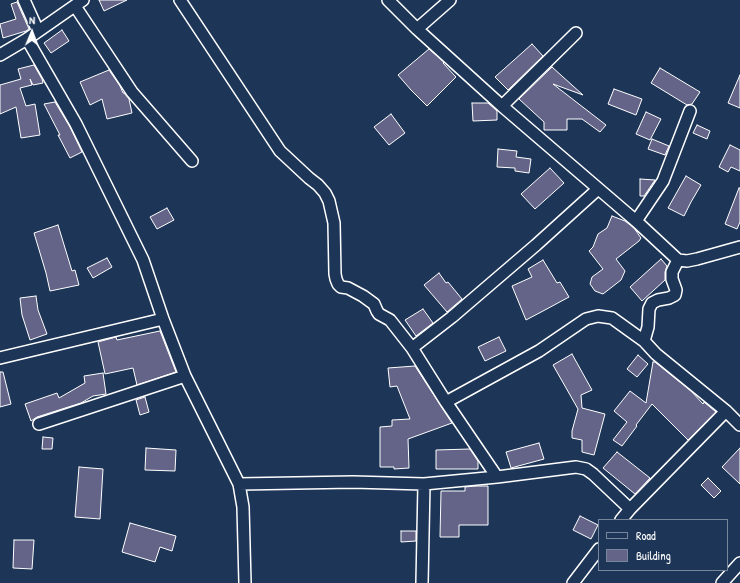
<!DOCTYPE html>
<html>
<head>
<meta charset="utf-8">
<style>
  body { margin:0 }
  #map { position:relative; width:740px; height:583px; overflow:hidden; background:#1d3557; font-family:"Patrick Hand",sans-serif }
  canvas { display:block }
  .legend { position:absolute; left:598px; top:519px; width:130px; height:52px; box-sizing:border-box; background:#1d3557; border:1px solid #77869a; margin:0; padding:5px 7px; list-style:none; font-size:12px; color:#fff }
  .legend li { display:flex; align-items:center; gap:8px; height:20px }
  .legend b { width:20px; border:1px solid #77869a }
  .north { position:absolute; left:12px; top:12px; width:40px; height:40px; -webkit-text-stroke:3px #1d3557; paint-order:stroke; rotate:1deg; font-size:11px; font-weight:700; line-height:16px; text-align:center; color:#fff }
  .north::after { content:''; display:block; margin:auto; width:14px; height:18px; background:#fff; clip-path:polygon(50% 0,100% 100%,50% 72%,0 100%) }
</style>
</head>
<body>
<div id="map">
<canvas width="740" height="583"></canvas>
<ul class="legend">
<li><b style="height:5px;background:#1d3557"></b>Road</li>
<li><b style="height:11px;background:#636488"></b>Building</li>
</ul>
<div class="north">N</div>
</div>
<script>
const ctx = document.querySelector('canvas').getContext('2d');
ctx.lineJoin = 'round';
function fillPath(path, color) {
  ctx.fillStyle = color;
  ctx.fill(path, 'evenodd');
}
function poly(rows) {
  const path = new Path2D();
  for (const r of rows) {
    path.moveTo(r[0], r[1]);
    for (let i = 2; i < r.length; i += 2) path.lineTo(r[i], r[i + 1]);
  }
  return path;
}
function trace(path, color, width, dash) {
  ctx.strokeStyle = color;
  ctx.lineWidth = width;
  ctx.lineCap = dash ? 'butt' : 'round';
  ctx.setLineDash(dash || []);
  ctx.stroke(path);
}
const building = poly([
  [99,0,127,0,104,11,99,0],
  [17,2,29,29,26,31,3,38,0,24,16,19,11,4,17,2],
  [62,30,69,41,51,53,44,43,62,30],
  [532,44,543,56,508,90,495,77,532,44],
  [429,49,444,62,443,63,456,77,427,106,411,90,398,75,429,49],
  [34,65,42,79,43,83,33,85,30,79,32,85,20,88,26,106,35,104,40,135,21,138,16,107,0,114,0,85,21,79,18,69,34,65],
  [552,67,583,95,553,84,606,125,600,132,582,119,567,119,567,130,544,130,544,122,519,99,552,67],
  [660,68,700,92,692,104,687,105,651,83,660,68],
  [109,70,120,86,123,93,124,93,129,99,132,113,107,119,102,99,90,105,80,82,109,70],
  [740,75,740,108,728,103,740,75],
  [614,89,642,99,636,115,608,104,614,89],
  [55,102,70,127,82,152,70,158,58,135,60,135,44,104,55,102],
  [472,103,488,103,497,111,497,120,473,121,472,103],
  [646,112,661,119,650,140,636,134,646,112],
  [391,114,405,133,389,145,374,127,391,114],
  [697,125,710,131,707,139,693,133,697,125],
  [652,139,669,146,665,155,648,149,652,139],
  [730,145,740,150,740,171,731,167,728,172,719,167,730,145],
  [498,149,517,151,516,157,531,159,529,173,515,171,515,168,497,167,498,149],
  [550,168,564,183,535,209,521,194,550,168],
  [686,176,701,185,691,202,684,216,668,208,686,176],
  [640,179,655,180,644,196,640,196,640,179],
  [739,188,740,188,740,222,737,229,725,224,739,188],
  [167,208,174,220,157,229,150,217,167,208],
  [612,216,625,221,634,228,641,238,639,241,616,259,625,271,621,280,603,294,595,291,590,284,592,277,603,269,589,251,593,247,598,234,607,228,612,216],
  [58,225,72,271,75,270,79,285,50,291,46,273,34,233,58,225],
  [107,258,112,267,93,278,87,268,107,258],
  [661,259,667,266,665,272,665,280,642,301,630,287,661,259],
  [543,260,557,283,560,282,569,297,543,311,526,320,512,286,532,277,528,269,543,260],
  [439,273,446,283,448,282,462,299,447,312,424,285,439,273],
  [36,296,38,310,47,334,30,340,22,315,20,298,36,296],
  [423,309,433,323,416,336,405,320,423,309],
  [160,331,176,372,137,385,133,368,105,374,98,342,116,337,117,340,160,331],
  [499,337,506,351,485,361,478,347,499,337],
  [572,354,592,390,581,395,582,408,605,414,594,455,582,452,582,440,572,438,572,431,578,409,553,365,572,354],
  [638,355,648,364,637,377,627,369,638,355],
  [653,362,655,362,691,391,703,404,704,402,716,412,688,440,652,404,636,425,637,426,622,446,613,440,627,422,614,411,630,391,646,403,653,362],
  [415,366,452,423,408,439,409,468,394,469,394,467,380,467,380,427,392,426,392,420,410,419,397,386,390,387,388,368,415,366],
  [0,372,3,372,11,404,0,407,0,372],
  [103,373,106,394,93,396,81,403,37,417,31,421,25,404,57,393,59,398,85,383,84,376,103,373],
  [145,397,149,412,140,415,136,400,145,397],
  [43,437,53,438,52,449,42,449,43,437],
  [539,443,544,459,511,468,506,452,539,443],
  [146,448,176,450,175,471,145,470,146,448],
  [740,448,740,484,722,467,740,448],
  [470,449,478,461,478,469,436,469,436,450,470,449],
  [617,452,650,478,635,494,603,468,617,452],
  [79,467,103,469,100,519,75,517,79,467],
  [708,478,721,491,714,498,701,485,708,478],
  [475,486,488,486,488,525,459,525,459,537,440,537,441,491,465,491,465,487,475,486],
  [580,516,598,525,591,539,573,530,580,516],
  [130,523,176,536,172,551,160,547,155,562,122,552,130,523],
  [401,531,416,531,416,541,401,542,401,531],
  [14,540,34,540,32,569,13,568,14,540]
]);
const minor = poly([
  [24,0,38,31],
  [180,0,280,151,309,178,318,185,325,193,329,201,334,223,335,274,336,279,338,284,341,287,348,288,363,296,374,304,377,311,379,314,390,320,412,348,446,402,497,477],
  [388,0,417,29,502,106,636,221,678,260,687,261,697,259,740,247],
  [75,6,132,92,192,161],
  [417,29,450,0],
  [27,39,76,124,143,260,163,319,185,376,239,484,243,507,245,583],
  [0,55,27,39,83,0],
  [502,106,576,33],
  [636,221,663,181,690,111],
  [644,341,648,327,649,309,652,303,658,300,669,298,675,295,676,290,672,279,672,272,678,260],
  [412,348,452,317,536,245,598,189],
  [0,358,163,319],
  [446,402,539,351,586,319,598,316,612,318,644,341,656,354,726,411,740,425],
  [39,424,185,376],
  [239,484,353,482,424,484,497,477,576,467,586,469,593,474,630,509],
  [621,520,630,509,726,411],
  [422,583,424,484],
  [573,583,599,549],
  [722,583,740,563]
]);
fillPath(building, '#636488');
trace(building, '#fff', 1);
trace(minor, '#fff', 14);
trace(minor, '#1d3557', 11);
</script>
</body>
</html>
